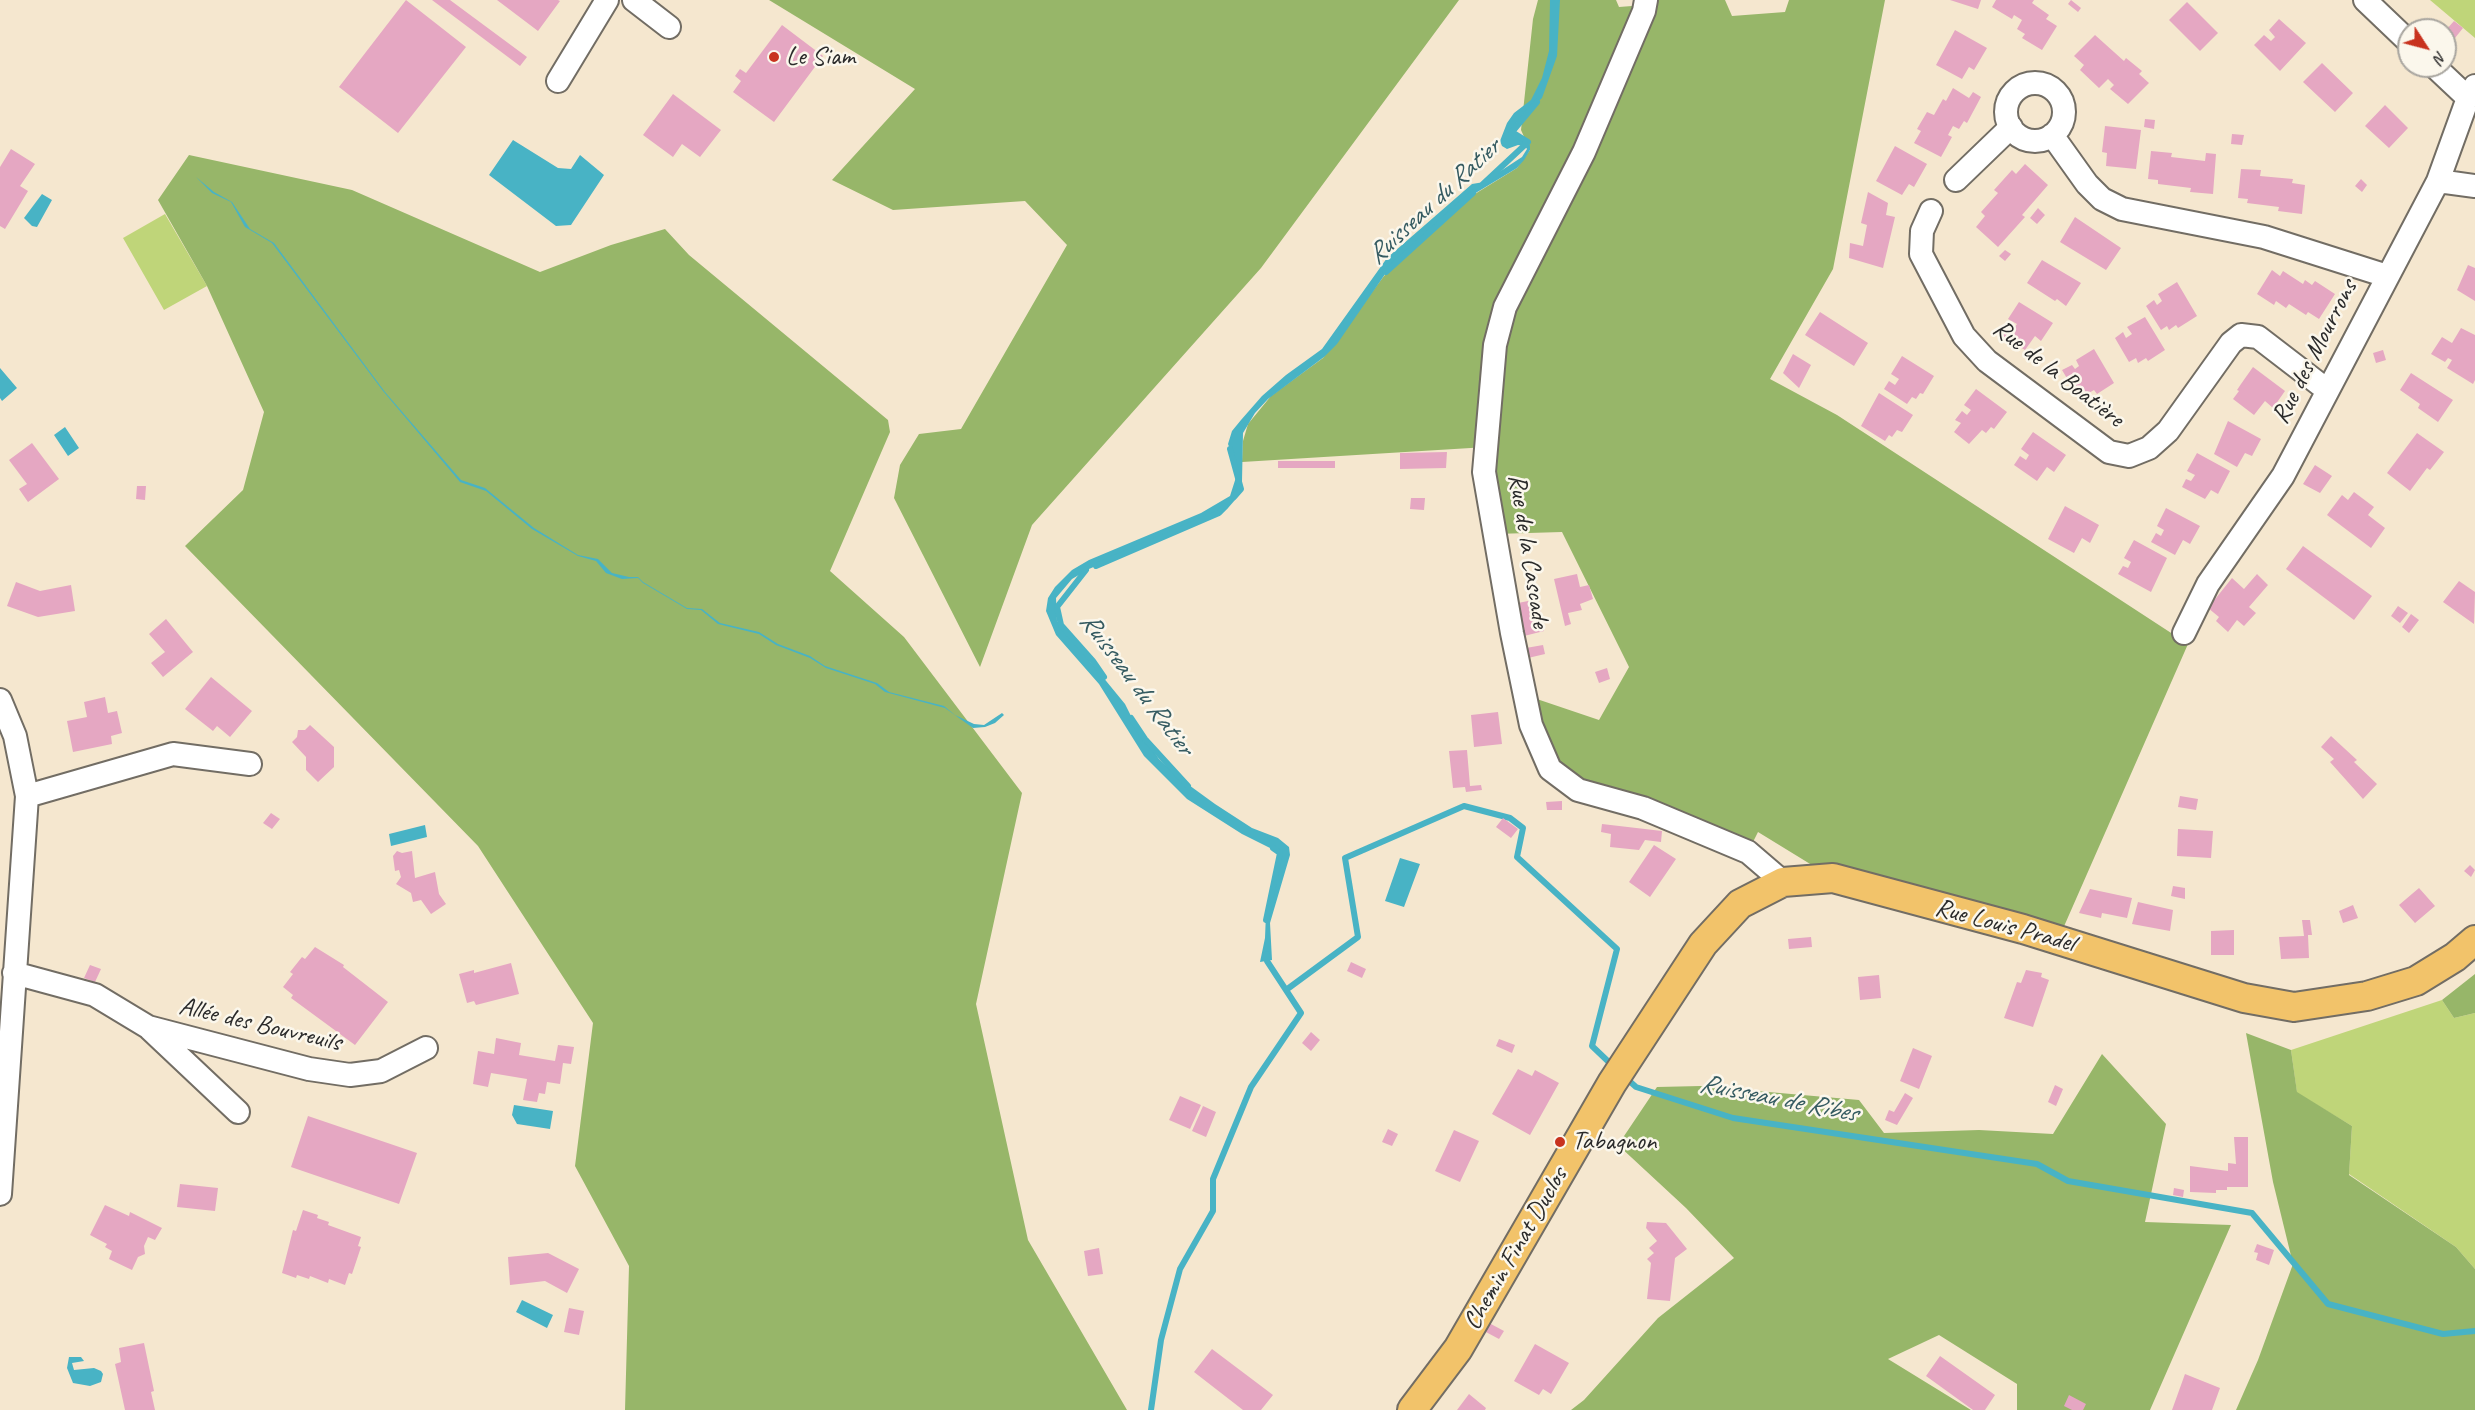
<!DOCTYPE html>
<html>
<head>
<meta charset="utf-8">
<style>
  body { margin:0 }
  #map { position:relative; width:2475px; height:1410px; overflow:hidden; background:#f5e7cf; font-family:Caveat,sans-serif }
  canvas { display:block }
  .north { position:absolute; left:2397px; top:18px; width:60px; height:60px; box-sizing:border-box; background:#fbf7ec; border:2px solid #a8a59f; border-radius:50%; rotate:126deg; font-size:16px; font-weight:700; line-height:24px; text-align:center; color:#2b2b2b }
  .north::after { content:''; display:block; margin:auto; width:21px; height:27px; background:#c8321e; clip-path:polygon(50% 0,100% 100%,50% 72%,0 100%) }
</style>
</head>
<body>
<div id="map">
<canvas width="2475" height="1410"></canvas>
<div class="north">N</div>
</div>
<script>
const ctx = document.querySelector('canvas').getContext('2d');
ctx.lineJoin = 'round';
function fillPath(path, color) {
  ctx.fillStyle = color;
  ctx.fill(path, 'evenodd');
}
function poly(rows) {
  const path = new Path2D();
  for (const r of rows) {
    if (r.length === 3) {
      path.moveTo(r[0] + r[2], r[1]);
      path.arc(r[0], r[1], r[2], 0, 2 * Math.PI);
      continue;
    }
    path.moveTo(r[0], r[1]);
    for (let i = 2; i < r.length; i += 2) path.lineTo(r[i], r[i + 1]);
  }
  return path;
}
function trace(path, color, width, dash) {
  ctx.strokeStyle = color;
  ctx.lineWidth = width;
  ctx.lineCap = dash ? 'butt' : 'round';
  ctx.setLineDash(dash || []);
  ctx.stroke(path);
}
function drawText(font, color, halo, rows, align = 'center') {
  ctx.font = font + ' Caveat,sans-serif';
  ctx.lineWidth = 5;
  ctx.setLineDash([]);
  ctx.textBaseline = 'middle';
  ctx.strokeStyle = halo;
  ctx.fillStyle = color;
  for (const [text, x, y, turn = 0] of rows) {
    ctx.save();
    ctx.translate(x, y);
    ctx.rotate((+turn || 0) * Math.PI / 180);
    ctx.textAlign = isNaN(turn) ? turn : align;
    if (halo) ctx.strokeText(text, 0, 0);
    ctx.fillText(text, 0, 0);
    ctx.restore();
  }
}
const green = poly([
  [2430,0,2475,0,2475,38],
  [165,214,207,286,164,310,123,238],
  [2442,1000,2454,1018,2475,1013,2475,1269,2456,1247,2349,1174,2352,1126,2297,1093,2291,1050]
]);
const forest = poly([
  [769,0,1459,0,1261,268,1032,525,980,667,894,498,900,465,919,434,961,429,1067,245,1025,201,893,210,832,180,915,89],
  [1538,0,1616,0,1619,7,1645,5,1648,0,1725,0,1732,16,1785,12,1789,0,1885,0,1833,269,1770,379,1837,415,2188,644,2058,940,1833,878,1758,832,1748,852,1550,769,1525,695,1599,720,1629,667,1562,532,1495,534,1487,447,1242,462,1243,441,1248,424,1271,396,1323,358,1384,276,1457,205,1517,168,1530,150,1521,130,1533,19],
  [189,155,352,190,540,272,611,245,665,229,689,255,888,420,890,432,830,571,904,637,1022,793,976,1004,1028,1240,1127,1410,625,1410,629,1266,575,1166,593,1023,478,846,185,546,243,490,264,412,207,286,158,200],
  [2475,974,2475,1013,2454,1018,2442,1000],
  [2246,1033,2291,1050,2297,1092,2352,1126,2349,1175,2456,1247,2475,1269,2475,1410,2236,1410,2258,1360,2293,1264,2273,1182],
  [2102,1054,2166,1124,2145,1222,2231,1225,2150,1410,2017,1410,2017,1384,1939,1335,1888,1359,1971,1410,1571,1410,1584,1400,1658,1318,1734,1258,1686,1208,1618,1145,1657,1087,1701,1086,1859,1100,1884,1133,1979,1130,2053,1134]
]);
const water = poly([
  [1550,0,1560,0,1557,56,1542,98,1517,122,1512,132,1514,136,1528,142,1530,146,1530,150,1524,160,1517,168,1469,197,1390,267,1337,344,1324,357,1268,399,1255,413,1243,433,1242,481,1235,500,1228,508,1089,569,1072,579,1056,598,1057,621,1125,704,1137,728,1159,759,1182,780,1215,804,1252,828,1278,838,1289,847,1290,855,1270,923,1272,960,1260,962,1265,938,1266,913,1280,853,1242,834,1187,799,1144,756,1099,684,1056,635,1046,611,1048,598,1055,587,1072,570,1089,560,1201,513,1230,496,1238,471,1228,444,1232,431,1241,420,1262,396,1286,375,1322,349,1387,258,1472,184,1484,182,1522,157,1527,149,1525,146,1518,145,1507,149,1502,146,1500,141,1507,123,1514,113,1531,100,1542,78,1549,51],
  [513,140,558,168,571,169,580,155,604,175,571,225,556,226,489,175],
  [196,177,214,192,232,202,250,229,274,243,385,392,461,480,485,488,534,528,578,555,598,559,612,573,629,577,638,577,643,582,687,608,702,609,720,623,759,632,778,644,810,656,825,666,877,683,889,692,944,706,955,715,974,724,984,725,1002,713,1004,715,995,723,985,727,973,728,945,708,885,692,875,684,826,668,810,658,776,645,759,634,718,624,701,610,687,609,643,583,638,578,622,579,606,573,596,561,578,556,532,529,486,491,460,482,383,391,272,243,245,227,231,202,212,193],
  [42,194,52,200,37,227,32,226,24,218],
  [0,368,17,388,2,401,0,398],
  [65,427,79,448,68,456,54,435],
  [425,825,427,837,391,846,389,834],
  [1400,858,1420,864,1404,907,1385,901],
  [514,1105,553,1111,550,1129,517,1124,512,1115],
  [522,1300,553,1315,547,1328,516,1312],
  [69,1357,81,1357,84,1361,72,1363,74,1370,94,1368,101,1371,103,1374,101,1382,90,1386,73,1383,67,1368]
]);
const stream = poly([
  [1483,184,1528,142,1512,132,1537,102],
  [1386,272,1473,193],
  [1230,449,1241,489,1234,497],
  [1096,566,1219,513,1225,507],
  [1086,570,1057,607,1061,625,1093,661,1104,677],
  [1131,718,1145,739,1188,786],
  [1266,920,1280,853,1273,848],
  [1286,990,1358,937,1345,858,1464,806,1510,818,1523,828,1517,857,1617,949,1592,1046,1614,1067],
  [1626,1078,1636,1087,1733,1118,2037,1164,2068,1181,2252,1213,2328,1304,2443,1334,2475,1331],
  [1151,1410,1161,1340,1180,1269,1213,1211,1213,1179,1251,1087,1301,1013,1267,961,1267,954]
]);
const building = poly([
  [406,0,466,47,398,133,339,87],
  [432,0,450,0,527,57,520,66],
  [497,0,558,0,560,1,538,31],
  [1950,0,1981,0,1978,9],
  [1996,0,2034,0,2032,3,2049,15,2046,19,2057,26,2042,50,2022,38,2025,34,2017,29,2022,20,2014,15,2012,19,1992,7],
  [2071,0,2081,8,2078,12,2068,4],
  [2187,2,2218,33,2200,51,2169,20],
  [2279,19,2306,43,2280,71,2254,45,2264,35,2271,41,2275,37,2269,30],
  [2454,21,2463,28,2455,38,2446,30],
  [782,25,823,56,774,122,733,92,741,81,735,76,740,69,746,73],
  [1955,30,1987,48,1974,70,1969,67,1962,79,1936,65],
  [2095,35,2124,61,2126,58,2142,71,2139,74,2149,83,2128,104,2110,89,2114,85,2108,79,2099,88,2080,70,2084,65,2074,56],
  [2322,63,2353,93,2335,112,2303,82],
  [1953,88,1969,98,1973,92,1981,97,1967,123,1964,121,1959,129,1953,126,1948,135,1952,137,1941,157,1914,143,1921,131,1917,129,1927,112,1934,115,1943,99,1946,101],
  [673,94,721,130,700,157,682,144,673,157,643,135],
  [2385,105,2408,128,2389,148,2365,126],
  [2145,119,2155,120,2154,129,2144,127],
  [2105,126,2141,130,2136,169,2106,166,2107,153,2102,152],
  [2232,134,2244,135,2242,145,2231,144],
  [1895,146,1927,164,1914,187,1909,184,1902,195,1876,181],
  [11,149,35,164,20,186,28,191,5,229,0,226,0,167],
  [2151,151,2172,153,2171,157,2205,161,2206,153,2216,154,2213,194,2190,192,2191,188,2158,184,2158,180,2148,179],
  [2025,164,2048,185,2022,215,2025,217,1998,247,1976,227,1985,216,1981,212,1998,193,1994,190,2012,170,2016,174],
  [2241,169,2261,170,2260,176,2293,179,2292,183,2305,185,2302,214,2278,211,2279,207,2247,203,2248,199,2238,198],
  [2361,179,2367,185,2362,192,2355,186],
  [1868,192,1888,203,1886,215,1895,217,1883,268,1849,258,1850,243,1863,246,1867,225,1861,223],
  [2038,208,2045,215,2037,224,2030,218],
  [2075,217,2121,248,2106,270,2060,242],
  [2005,250,2011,254,2005,261,1999,256],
  [2042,260,2081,283,2066,306,2057,299,2055,301,2027,283],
  [2468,265,2475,268,2475,301,2457,290],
  [2272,270,2280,276,2283,271,2303,284,2305,280,2312,285,2315,281,2335,294,2319,319,2308,312,2306,315,2289,304,2286,308,2276,301,2274,305,2257,294],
  [2177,282,2197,316,2178,328,2176,325,2169,330,2167,326,2161,330,2146,306,2154,300,2157,305,2162,301,2158,294],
  [2019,302,2053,323,2041,341,2035,336,2025,350,2001,335,2007,327,2012,331,2017,324,2008,319],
  [1820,312,1868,343,1854,366,1805,335],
  [2145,317,2165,350,2148,361,2146,358,2138,363,2136,358,2129,362,2115,338,2123,332,2126,338,2132,334,2127,327],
  [2461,328,2475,335,2475,380,2473,384,2447,368,2452,360,2448,358,2445,362,2431,354,2442,337,2452,343],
  [2094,349,2114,383,2097,394,2094,390,2087,394,2084,390,2077,395,2062,370,2072,365,2075,369,2079,366,2076,360],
  [2383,350,2386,360,2376,363,2373,353],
  [1793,354,1811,365,1799,388,1783,373],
  [1902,356,1934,376,1923,394,1920,393,1916,399,1912,397,1907,404,1884,389,1889,381,1895,385,1899,379,1891,374],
  [2253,367,2285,391,2273,408,2265,401,2254,415,2233,399,2239,391,2237,390,2241,384],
  [2411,373,2453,400,2438,422,2418,408,2420,404,2400,390],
  [1976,389,2007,412,1994,429,1991,427,1986,433,1982,430,1969,444,1954,432,1961,423,1955,420,1962,411,1967,415,1971,410,1964,405],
  [1879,393,1913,415,1902,432,1897,430,1892,437,1889,435,1885,441,1861,426],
  [2228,421,2261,439,2252,456,2245,453,2237,467,2214,454],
  [2033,432,2066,455,2054,472,2047,467,2037,481,2014,465,2020,456,2026,460,2029,455,2021,449],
  [2417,433,2444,452,2430,470,2427,468,2410,491,2387,473],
  [32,443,59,479,28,502,19,489,27,484,9,460],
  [1447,452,1446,468,1400,469,1400,453],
  [2197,453,2230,471,2218,494,2211,490,2205,499,2182,487,2186,479,2191,481,2195,475,2187,471],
  [1278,461,1335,461,1335,468,1278,468],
  [2315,465,2332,476,2320,493,2303,484],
  [137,486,146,486,145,500,136,499],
  [2354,492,2374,507,2368,515,2385,528,2371,548,2327,515,2342,495,2348,500],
  [1411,498,1425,498,1424,510,1410,509],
  [2065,506,2099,525,2090,543,2082,538,2074,553,2048,539],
  [2166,508,2200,526,2190,544,2183,540,2175,555,2151,542,2156,533,2161,536,2164,530,2157,526],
  [2134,540,2167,558,2151,592,2118,574,2123,566,2128,568,2131,562,2124,558],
  [2303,546,2372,596,2354,620,2286,569],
  [1577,574,1580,587,1589,585,1593,599,1580,604,1582,610,1568,613,1571,624,1565,626,1554,579],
  [2257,574,2268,585,2249,607,2256,613,2244,626,2237,620,2228,632,2216,621,2219,617,2208,608,2232,578,2244,589],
  [2459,581,2475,592,2474,624,2443,602],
  [16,582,40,591,71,585,75,611,38,617,7,606],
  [1538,599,1544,631,1524,636,1518,603],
  [2398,606,2408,613,2400,623,2391,616],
  [2411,614,2419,620,2409,633,2402,627],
  [166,619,193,652,163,677,151,663,165,652,149,634],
  [1543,645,1545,654,1528,658,1526,648],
  [1607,668,1610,679,1599,683,1595,672],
  [211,677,252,711,230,737,217,726,213,731,185,709],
  [105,697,108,713,117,711,122,733,111,736,112,744,73,752,67,721,87,717,84,702],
  [1498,712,1502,744,1474,747,1471,715],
  [310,725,334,747,334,767,318,782,306,770,306,757,292,742,297,737,298,730,305,730],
  [2331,736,2357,760,2354,762,2377,784,2363,799,2330,762,2334,759,2321,747],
  [1467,750,1470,786,1481,785,1482,790,1466,792,1465,787,1453,788,1449,751],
  [2180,796,2198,799,2196,810,2178,807],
  [1562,801,1562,810,1547,810,1546,802],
  [271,813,280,819,272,829,263,823],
  [1503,818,1518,829,1511,838,1496,827],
  [1602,824,1662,831,1661,842,1645,840,1639,850,1610,847,1611,834,1601,832],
  [2178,829,2213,831,2211,858,2177,856],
  [1654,845,1676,859,1650,897,1629,882],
  [397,851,402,853,412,851,415,878,435,872,439,894,446,904,431,914,421,900,413,902,411,893,396,884,401,877,399,870,395,871,393,856],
  [2470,865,2475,870,2471,877,2464,871],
  [2173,886,2185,888,2185,899,2171,896],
  [2419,888,2435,906,2415,923,2399,905],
  [2090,889,2132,898,2127,918,2102,913,2101,918,2079,913],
  [2138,902,2173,910,2170,931,2132,924],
  [2353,905,2358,918,2343,923,2339,911],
  [2302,920,2310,920,2312,935,2308,935,2309,958,2281,959,2279,937,2304,936],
  [2234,930,2234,955,2211,955,2211,931],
  [1811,937,1812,947,1789,949,1788,939],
  [315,947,344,965,343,967,388,1002,355,1045,291,998,293,995,283,987,293,974,290,972,302,957,305,959],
  [1351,962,1366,969,1362,978,1347,971],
  [511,963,519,994,476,1005,474,1001,467,1003,459,974,474,970,474,973],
  [90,965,101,969,95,982,84,978],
  [2026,970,2042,973,2041,977,2049,980,2033,1027,2004,1018,2017,982,2021,983],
  [1879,975,1881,998,1860,1000,1858,977],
  [1311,1032,1320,1040,1311,1051,1302,1043],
  [496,1038,521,1043,519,1055,555,1061,558,1045,574,1047,571,1064,563,1063,560,1084,547,1082,545,1094,539,1093,537,1102,523,1100,527,1079,491,1073,488,1087,473,1084,478,1051,494,1054],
  [1499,1039,1515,1045,1512,1053,1496,1046],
  [1913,1048,1932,1056,1919,1089,1900,1081],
  [1518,1069,1532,1076,1535,1070,1559,1083,1530,1135,1492,1114],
  [2055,1085,2063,1089,2056,1106,2048,1102],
  [1905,1093,1913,1098,1897,1125,1885,1120,1889,1110,1894,1112],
  [1180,1096,1201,1105,1190,1129,1169,1120],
  [1203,1106,1216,1112,1206,1137,1192,1131],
  [308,1116,417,1153,399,1204,291,1167],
  [1388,1129,1398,1134,1392,1146,1382,1142],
  [1454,1130,1479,1141,1460,1182,1435,1171],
  [2234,1137,2248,1137,2248,1187,2227,1187,2227,1190,2216,1190,2216,1193,2190,1192,2190,1166,2228,1171,2228,1163,2236,1164],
  [180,1184,218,1188,215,1211,177,1207],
  [2174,1188,2184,1190,2183,1197,2173,1195],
  [105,1205,129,1216,130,1212,162,1228,155,1240,148,1237,144,1246,145,1254,138,1257,132,1270,109,1259,112,1251,105,1247,107,1244,90,1235],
  [303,1210,318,1215,317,1218,329,1222,328,1225,361,1237,358,1246,361,1247,352,1274,349,1273,345,1285,329,1279,328,1283,310,1276,309,1279,297,1275,296,1278,282,1273,293,1230,296,1231],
  [1647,1222,1666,1223,1687,1249,1675,1258,1670,1301,1647,1299,1651,1263,1647,1259,1654,1253,1649,1248,1657,1241,1646,1228],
  [2257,1244,2274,1250,2269,1265,2256,1260,2258,1253,2254,1252],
  [1099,1248,1103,1274,1088,1276,1084,1251],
  [548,1253,579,1269,567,1293,545,1281,510,1285,508,1257],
  [569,1308,584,1311,579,1335,564,1332],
  [1489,1323,1504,1331,1499,1339,1484,1331],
  [144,1343,154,1391,151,1392,155,1410,125,1410,115,1364,121,1362,119,1348],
  [1535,1344,1569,1363,1551,1394,1543,1389,1539,1395,1514,1381],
  [1212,1349,1273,1395,1261,1410,1243,1410,1194,1372],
  [1940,1356,1995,1395,1985,1410,1973,1410,1926,1376],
  [2185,1374,2220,1388,2212,1410,2172,1410],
  [1469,1394,1486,1408,1485,1410,1457,1410],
  [2069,1395,2086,1404,2083,1410,2072,1410,2064,1406]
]);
const minor = poly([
  [634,0,669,27],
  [1646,0,1644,11,1584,152,1505,307,1495,345,1484,472,1512,633,1531,725,1550,769,1578,790,1643,808,1748,852,1783,882],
  [2365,0,2409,42],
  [2434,66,2468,98],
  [558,81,607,0],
  [2035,112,29],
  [2052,135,2087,184,2102,199,2122,209,2264,237,2387,276],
  [1956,180,2011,127],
  [2438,181,2475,186],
  [1931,211,1922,231,1921,254,1964,336,1987,361,2109,452,2129,456,2149,448,2168,431,2231,343,2241,335,2258,337,2327,390],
  [2184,633,2208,584,2283,476,2438,181,2468,98,2475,86],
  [0,700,15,736,27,796,0,1194],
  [27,796,173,754,250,764],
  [14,973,95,995,148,1027,309,1069,350,1075,381,1071,426,1048],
  [150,1029,238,1112]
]);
const major = poly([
  [1412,1410,1458,1349,1612,1083,1703,944,1740,904,1783,882,1833,878,2023,929,2244,998,2294,1007,2367,996,2416,981,2455,957,2475,940]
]);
const markers = [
  [774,57,6,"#c8321e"],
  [1560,1142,6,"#c8321e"]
];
const poiNames = [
  ["Le Siam",786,57],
  ["Tabagnon",1572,1142]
];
const streetNames = [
  ["Rue des Mourrons",2315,352,-63],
  ["Rue de la Boatière",2058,374,38],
  ["Rue de la Cascade",1528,551,81],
  ["Rue Louis Pradel",2005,926,15],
  ["Allée des Bouvreuils",260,1025,13],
  ["Chemin Finat Duclos",1516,1249,-60]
];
const waterNames = [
  ["Ruisseau du Ratier",1434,202,-43],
  ["Ruisseau du Ratier",1136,684,53],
  ["Ruisseau de Ribes",1778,1099,11]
];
fillPath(green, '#bfd579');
fillPath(forest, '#97b669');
fillPath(water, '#48b3c5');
trace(stream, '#48b3c5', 6);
fillPath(building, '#e5a7c2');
trace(minor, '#726d64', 26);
trace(major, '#726d64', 32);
trace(minor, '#fff', 22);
trace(major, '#f2c36a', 28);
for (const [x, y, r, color] of markers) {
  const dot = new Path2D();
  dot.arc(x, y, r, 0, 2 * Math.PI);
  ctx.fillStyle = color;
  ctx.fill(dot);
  trace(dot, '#fbf7ec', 2);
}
drawText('26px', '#2b2b2b', '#fbf7ec', poiNames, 'left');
drawText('26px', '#2b2b2b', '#fbf7ec', streetNames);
drawText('italic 27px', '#355b61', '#fbf7ec', waterNames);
</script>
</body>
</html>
